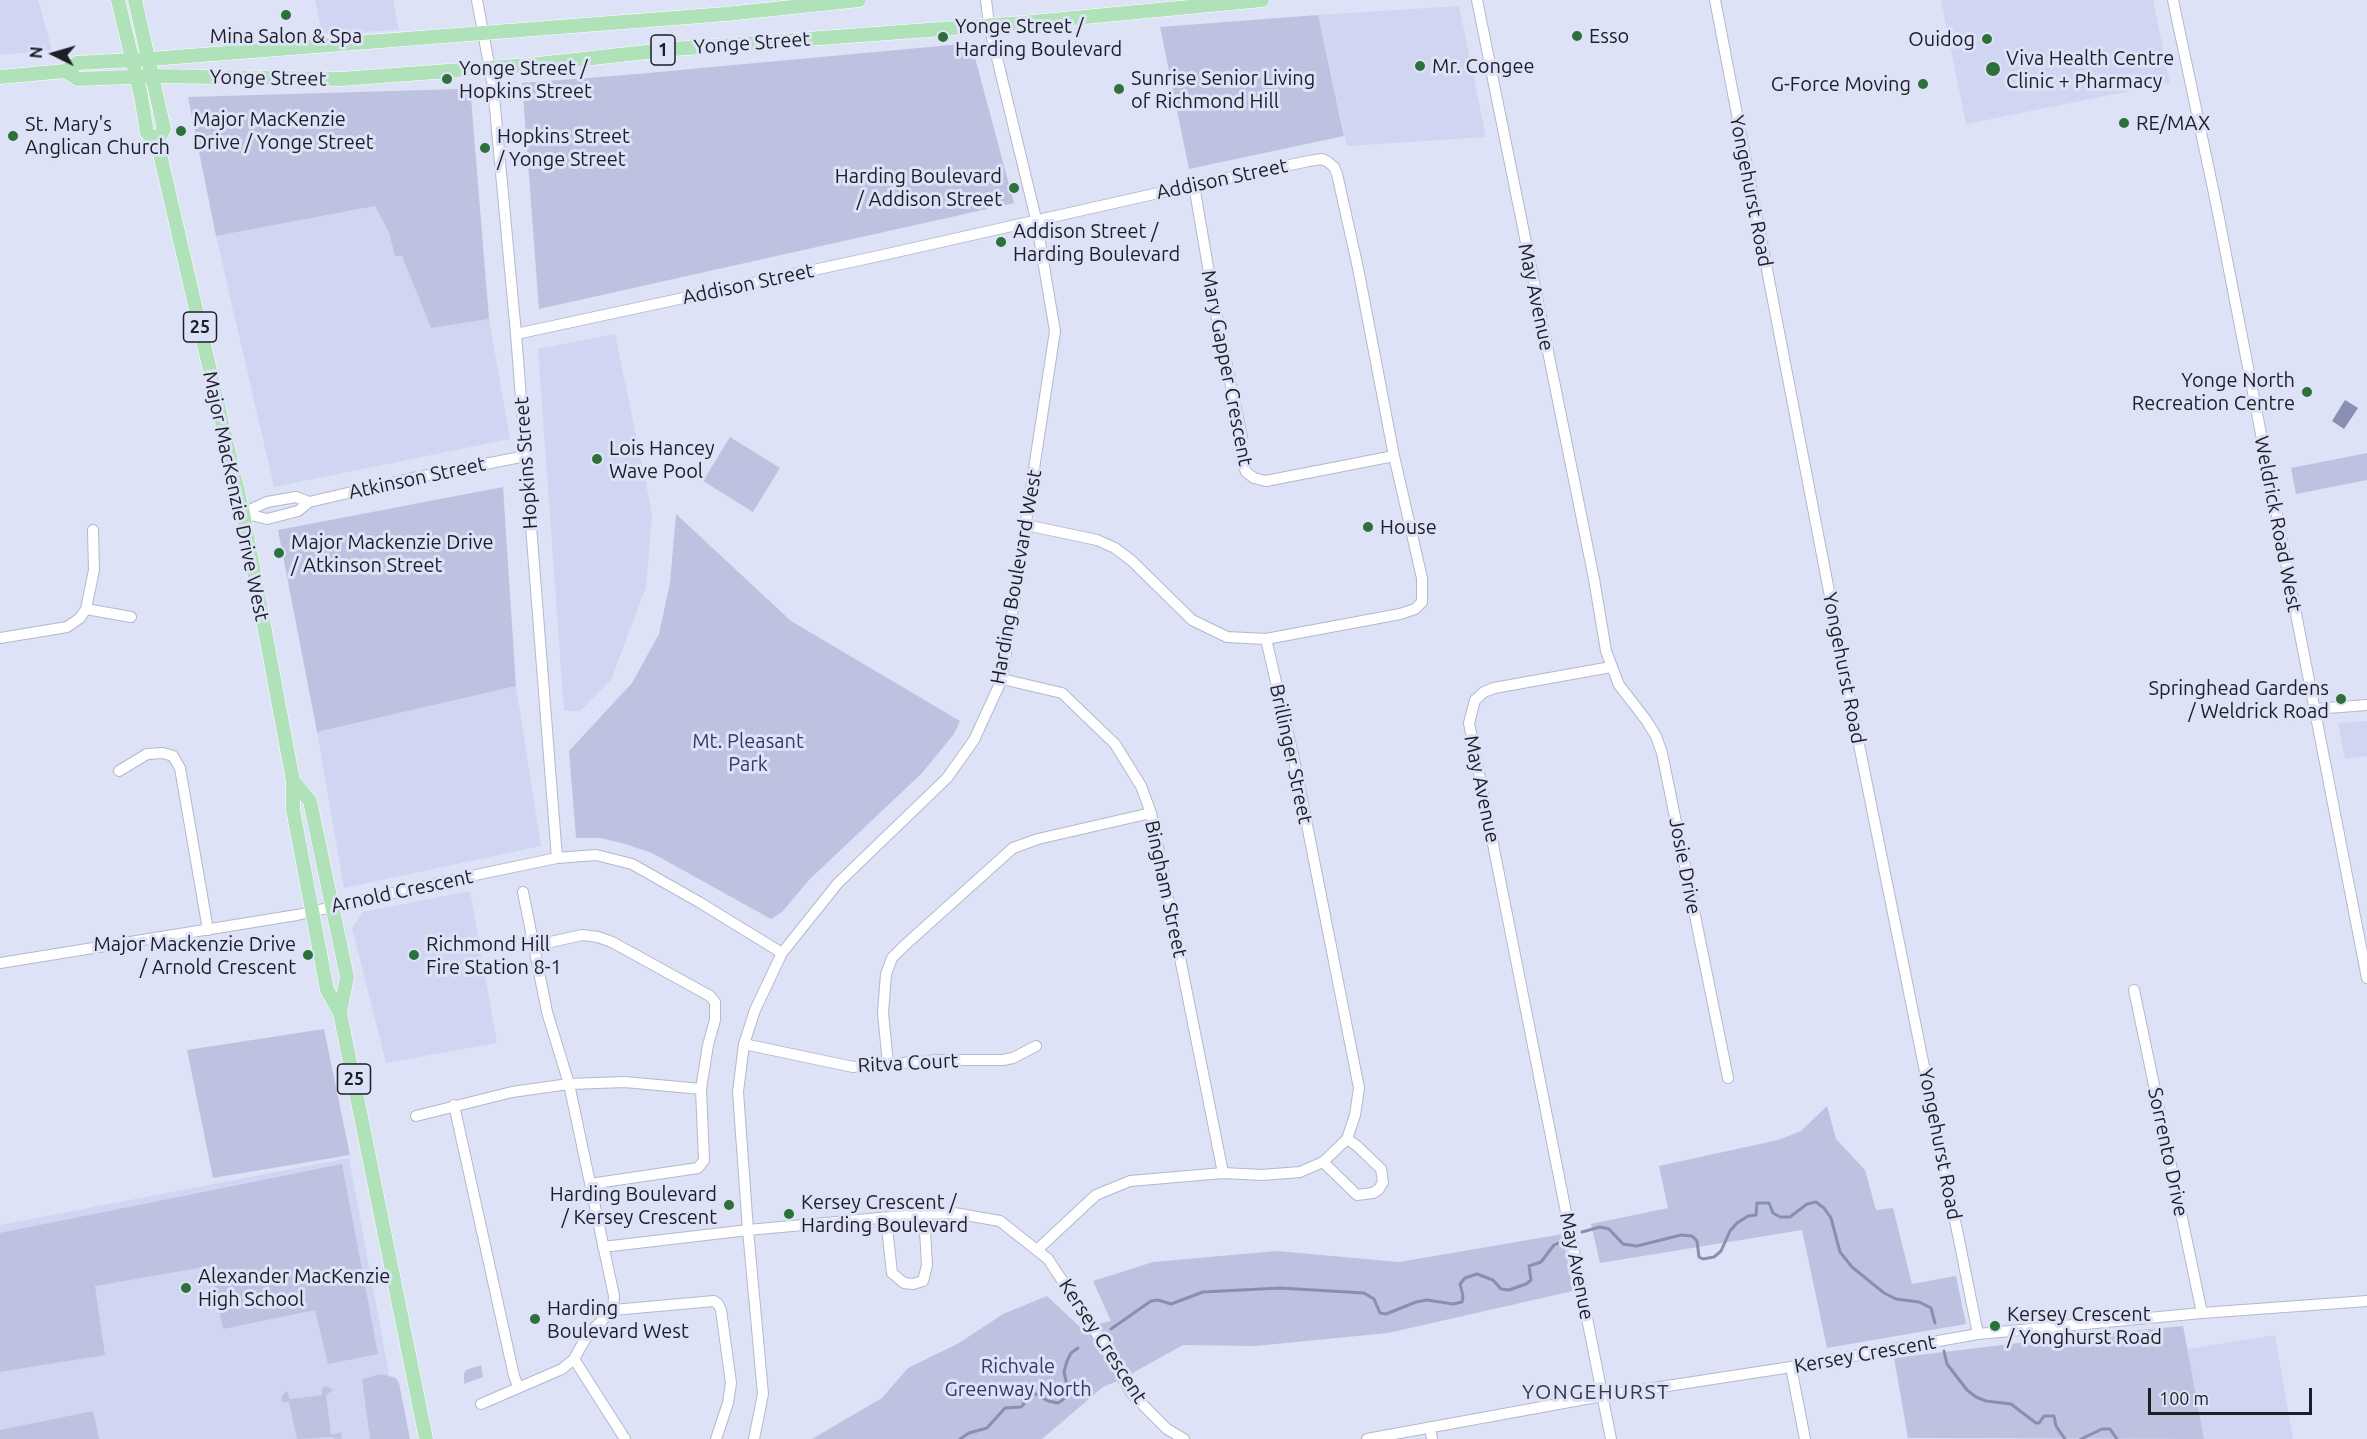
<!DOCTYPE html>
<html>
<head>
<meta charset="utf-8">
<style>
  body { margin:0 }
  #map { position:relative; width:2367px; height:1439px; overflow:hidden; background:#dee2f7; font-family:Ubuntu,sans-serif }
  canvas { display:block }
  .north { position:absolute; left:24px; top:24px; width:60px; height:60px; -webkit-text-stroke:4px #dee2f7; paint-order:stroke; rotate:275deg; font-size:16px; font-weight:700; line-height:24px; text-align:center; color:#1d1f26 }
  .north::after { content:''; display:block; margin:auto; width:21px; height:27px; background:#1d1f26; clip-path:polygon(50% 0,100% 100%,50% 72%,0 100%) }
  .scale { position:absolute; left:2148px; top:1388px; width:164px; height:27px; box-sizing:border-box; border:3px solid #1d1f26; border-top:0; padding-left:8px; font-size:18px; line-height:21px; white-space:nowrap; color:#1d1f26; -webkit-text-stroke:4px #dee2f7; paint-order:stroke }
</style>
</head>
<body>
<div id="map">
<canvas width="2367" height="1439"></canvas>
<div class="north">N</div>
<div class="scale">100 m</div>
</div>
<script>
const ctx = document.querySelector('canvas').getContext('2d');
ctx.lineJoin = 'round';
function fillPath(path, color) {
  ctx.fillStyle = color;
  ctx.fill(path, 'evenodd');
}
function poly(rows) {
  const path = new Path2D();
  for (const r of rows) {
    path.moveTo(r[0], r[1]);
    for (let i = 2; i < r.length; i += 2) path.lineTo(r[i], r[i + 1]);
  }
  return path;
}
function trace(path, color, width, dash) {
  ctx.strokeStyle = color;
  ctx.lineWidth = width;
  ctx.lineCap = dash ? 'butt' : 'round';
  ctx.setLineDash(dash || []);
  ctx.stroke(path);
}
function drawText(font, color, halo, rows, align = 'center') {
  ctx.font = font + ' Ubuntu,sans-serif';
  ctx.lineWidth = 6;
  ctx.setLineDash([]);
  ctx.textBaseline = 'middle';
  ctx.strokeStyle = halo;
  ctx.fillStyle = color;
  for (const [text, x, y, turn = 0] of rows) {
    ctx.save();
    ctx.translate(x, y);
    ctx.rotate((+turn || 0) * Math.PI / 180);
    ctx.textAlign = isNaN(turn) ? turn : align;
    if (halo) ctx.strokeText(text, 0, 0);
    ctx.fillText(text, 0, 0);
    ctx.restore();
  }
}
const built = poly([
  [0,0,38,0,52,50,0,55],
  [315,0,393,0,399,30,322,34],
  [1941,0,2153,0,2170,83,1966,124],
  [1459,6,1486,137,1347,146,1318,15],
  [375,206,389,233,395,256,402,255,431,328,489,319,510,439,274,487,216,236],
  [615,334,652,514,646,587,611,680,580,711,564,711,538,349],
  [516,686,541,846,344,888,317,732],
  [2367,721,2367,756,2345,759,2338,723],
  [470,891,497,1043,386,1063,352,928,363,912],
  [349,1158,401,1439,0,1439,0,1225],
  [2275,1335,2293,1439,2204,1439,2187,1349]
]);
const green = poly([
  [1318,15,1344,136,1189,169,1160,27],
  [962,44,974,54,1014,203,539,309,522,83,626,75],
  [460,89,471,98,489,319,431,328,402,256,395,256,389,233,375,206,216,236,188,97],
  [730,437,780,468,753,512,703,481],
  [2367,453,2367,480,2296,494,2291,468],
  [503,487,516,686,317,732,278,530],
  [676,514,791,621,960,721,954,734,922,773,810,879,782,912,771,919,652,853,622,843,600,838,576,838,569,751,632,683,659,634,670,583],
  [324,1029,350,1155,213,1178,187,1050],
  [1827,1106,1836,1139,1865,1170,1876,1210,1893,1208,1912,1284,1956,1276,1966,1324,1827,1348,1802,1230,1600,1263,1591,1224,1668,1208,1659,1166,1778,1140,1801,1131],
  [342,1164,378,1354,328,1364,315,1310,223,1329,210,1266,95,1286,105,1355,0,1372,0,1233],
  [1563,1234,1573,1291,1388,1333,1255,1346,1183,1345,1120,1380,1103,1387,1042,1439,812,1439,882,1398,908,1368,959,1343,1003,1314,1047,1296,1081,1328,1111,1321,1093,1281,1153,1262,1277,1251,1399,1262],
  [2183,1326,2204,1439,1908,1438,1894,1358,2085,1335],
  [481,1365,483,1377,464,1384,464,1374,466,1370],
  [381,1374,396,1378,399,1383,410,1439,370,1439,362,1379],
  [327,1386,333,1390,326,1395,331,1435,342,1432,341,1439,334,1439,333,1437,297,1439,289,1402,281,1402,282,1396,287,1391,290,1399,322,1395,322,1388],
  [93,1411,99,1439,0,1439,0,1430]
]);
const water = poly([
  [2345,400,2358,408,2344,429,2332,421]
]);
const stream = poly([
  [1582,1232,1600,1227,1609,1229,1623,1244,1637,1246,1681,1235,1692,1236,1697,1241,1699,1257,1703,1259,1714,1257,1721,1251,1730,1231,1737,1223,1748,1216,1756,1215,1757,1203,1769,1203,1773,1213,1780,1217,1790,1217,1807,1204,1816,1202,1824,1208,1831,1218,1840,1252,1852,1267,1884,1293,1896,1299,1919,1302,1931,1308,1935,1323],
  [1111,1329,1151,1301,1158,1300,1171,1304,1203,1292,1280,1288,1364,1293,1374,1299,1380,1313,1386,1314,1416,1302,1427,1300,1453,1304,1462,1302,1463,1296,1460,1284,1465,1278,1477,1274,1493,1280,1501,1289,1509,1290,1526,1284,1531,1280,1529,1266,1541,1262,1554,1245,1563,1241],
  [1944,1351,1947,1364,1967,1390,1976,1397,1986,1401,2011,1404,2036,1423,2039,1423,2044,1416,2054,1416,2056,1426,2065,1439],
  [960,1439,969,1433,987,1428,1005,1408,1021,1407,1024,1404,1020,1392,1027,1389,1048,1401,1058,1403,1064,1399,1068,1390,1064,1372,1067,1361,1071,1353,1078,1348],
  [2081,1439,2102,1429,2110,1429,2117,1439]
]);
const minor = poly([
  [477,0,493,86,499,151,516,334,557,858],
  [1477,0,1594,579,1606,651,1619,685,1646,720,1656,736,1662,753,1728,1078],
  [1715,0,1850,700,1978,1334],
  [2173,0,2216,203,2367,978],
  [1194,185,1216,314,1242,437,1242,460,1246,472,1254,478,1266,481,1394,456],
  [516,334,874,257,1194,185,1309,161,1322,159,1328,162,1334,167,1337,174,1358,268,1394,456,1422,578,1422,602,1415,609,1400,614,1266,639],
  [243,513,267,519,298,511,309,502,408,479,526,456],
  [243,513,267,502,296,497,309,502],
  [1026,525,1097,540,1115,548,1132,561,1192,620,1227,637,1266,639,1294,759,1359,1088,1355,1115,1347,1139,1323,1162,1300,1172,1262,1175,1223,1173,1130,1181,1096,1195,1038,1249],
  [86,609,94,570,93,530],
  [0,638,67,627,80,618,86,609,131,617],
  [1002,679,1062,693,1115,744,1141,786,1151,813,1223,1173],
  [2315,709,2367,705],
  [119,771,147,754,163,753,173,756,180,768,208,930],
  [523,892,547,1012,569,1084,614,1296,613,1310],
  [533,946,582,935,598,937,612,942,710,996,715,1002,715,1020,708,1045,701,1089,704,1160,698,1168,590,1184],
  [0,963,297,915,437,883,557,858,596,855,632,864,699,902,782,953],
  [2134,990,2202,1313],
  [744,1044,853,1067,939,1060,1003,1060,1013,1058,1036,1046],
  [888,1064,883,1013,886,974,892,958,905,945,1013,848,1038,839,1151,813],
  [454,1105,514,1376,518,1386],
  [416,1116,512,1092,569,1084,625,1082,701,1089],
  [1323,1162,1357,1195,1373,1193,1379,1189,1383,1182,1381,1169,1357,1146,1347,1139],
  [886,1218,892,1273,904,1283,913,1284,923,1281,927,1265,924,1214],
  [603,1247,748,1230,924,1214,954,1213,1000,1221,1048,1259,1091,1324,1132,1394,1167,1429,1184,1439],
  [574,1359,625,1439],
  [1791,1367,1805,1439],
  [481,1404,562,1369,574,1359,588,1334,613,1310,714,1301,718,1304,721,1310,731,1383,728,1403,716,1439],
  [1430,1427,1432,1439],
  [754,1439,763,1394,748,1230,738,1092,744,1044,755,1010,782,953,838,883,947,778,974,740,1002,679,1055,331,1036,219,989,25,986,0],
  [1367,1439,1602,1396,1791,1367,1978,1334,2202,1313,2367,1301],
  [1611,1439,1469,723,1475,700,1484,692,1494,688,1611,667]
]);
const major = poly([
  [118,0,141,96,147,133,157,141,243,513,293,781,293,810,327,990,340,1013,426,1439],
  [135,0,164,129,157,141],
  [65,71,78,79,154,76,341,79,529,65,674,49,1022,23,1262,0],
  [0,77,65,71,77,63,150,59,726,14,859,0],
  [293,781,310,801,347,977,340,1013]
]);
const markers = [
  [286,15,6,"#2d703b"],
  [1577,36,6,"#2d703b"],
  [943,37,6,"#2d703b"],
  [1987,39,6,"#2d703b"],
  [1420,66,6,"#2d703b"],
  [1993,69,8,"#2d703b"],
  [447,79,6,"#2d703b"],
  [1923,84,6,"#2d703b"],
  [1119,89,6,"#2d703b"],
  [2124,123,6,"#2d703b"],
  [181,131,6,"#2d703b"],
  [13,136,6,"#2d703b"],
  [485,148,6,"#2d703b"],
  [1014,188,6,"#2d703b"],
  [1001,242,6,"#2d703b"],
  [2307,392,6,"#2d703b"],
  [597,459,6,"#2d703b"],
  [1368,527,6,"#2d703b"],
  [279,553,6,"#2d703b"],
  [2341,699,6,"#2d703b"],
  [308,955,6,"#2d703b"],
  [414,955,6,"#2d703b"],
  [729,1205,6,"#2d703b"],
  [789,1214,6,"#2d703b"],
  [186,1288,6,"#2d703b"],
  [535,1319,6,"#2d703b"],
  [1995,1326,6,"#2d703b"]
];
const shields = [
  [663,50,24],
  [200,327,33],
  [354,1079,33]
];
const shieldNames = [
  ["1",663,50],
  ["25",200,327],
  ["25",354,1079]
];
const poiNames = [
  ["Yonge Street /",955,26],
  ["Harding Boulevard",955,49],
  ["Mina Salon & Spa",286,36,"center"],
  ["Esso",1589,36],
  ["Ouidog",1975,39,"right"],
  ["Viva Health Centre",2006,58],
  ["Clinic + Pharmacy",2006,81],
  ["Mr. Congee",1432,66],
  ["Yonge Street /",459,68],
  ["Hopkins Street",459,91],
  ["Sunrise Senior Living",1131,78],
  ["of Richmond Hill",1131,101],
  ["G-Force Moving",1911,84,"right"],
  ["Major MacKenzie",193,119],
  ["Drive / Yonge Street",193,142],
  ["RE/MAX",2136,123],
  ["St. Mary's",25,124],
  ["Anglican Church",25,147],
  ["Hopkins Street",497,136],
  ["/ Yonge Street",497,159],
  ["Harding Boulevard",1002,176,"right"],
  ["/ Addison Street",1002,199,"right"],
  ["Addison Street /",1013,231],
  ["Harding Boulevard",1013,254],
  ["Yonge North",2295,380,"right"],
  ["Recreation Centre",2295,403,"right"],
  ["Lois Hancey",609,448],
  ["Wave Pool",609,471],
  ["House",1380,527],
  ["Major Mackenzie Drive",291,542],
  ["/ Atkinson Street",291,565],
  ["Springhead Gardens",2329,688,"right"],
  ["/ Weldrick Road",2329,711,"right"],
  ["Major Mackenzie Drive",296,944,"right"],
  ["/ Arnold Crescent",296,967,"right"],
  ["Richmond Hill",426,944],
  ["Fire Station 8-1",426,967],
  ["Harding Boulevard",717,1194,"right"],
  ["/ Kersey Crescent",717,1217,"right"],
  ["Kersey Crescent /",801,1202],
  ["Harding Boulevard",801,1225],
  ["Alexander MacKenzie",198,1276],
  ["High School",198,1299],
  ["Harding",547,1308],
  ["Boulevard West",547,1331],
  ["Kersey Crescent",2007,1314],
  ["/ Yonghurst Road",2007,1337]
];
const streetNames = [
  ["Yonge Street",752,43,-4],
  ["Yonge Street",268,78,1],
  ["Addison Street",1222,179,-12],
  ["Yongehurst Road",1751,191,79],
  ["Addison Street",748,284,-12],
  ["May Avenue",1536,297,78],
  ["Mary Gapper Crescent",1227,368,79],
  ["Hopkins Street",526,463,-94],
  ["Atkinson Street",417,478,-12],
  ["Major MacKenzie Drive West",236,496,78],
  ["Weldrick Road West",2278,524,79],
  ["Harding Boulevard West",1016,577,-80],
  ["Yongehurst Road",1844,668,79],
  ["Brillinger Street",1291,754,78],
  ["May Avenue",1482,789,78],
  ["Josie Drive",1685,866,79],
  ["Bingham Street",1166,889,78],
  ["Arnold Crescent",402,891,-12],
  ["Ritva Court",908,1063,-3],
  ["Yongehurst Road",1940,1144,79],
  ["Sorrento Drive",2168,1152,78],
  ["May Avenue",1577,1266,79],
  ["Kersey Crescent",1103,1341,57],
  ["Kersey Crescent",1865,1354,-10]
];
const parkNames = [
  ["Mt. Pleasant",748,741],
  ["Park",748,764],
  ["Richvale",1018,1366],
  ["Greenway North",1018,1389]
];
const neighbourhoodNames = [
  ["YONGEHURST",1596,1392]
];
fillPath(built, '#d0d5f1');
fillPath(green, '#bdc2e1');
fillPath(water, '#888fb2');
trace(stream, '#888fb2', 3);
trace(minor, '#b4b8cc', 12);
trace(major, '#fff', 15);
trace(minor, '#fff', 10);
trace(major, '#afe2b8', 14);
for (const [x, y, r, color] of markers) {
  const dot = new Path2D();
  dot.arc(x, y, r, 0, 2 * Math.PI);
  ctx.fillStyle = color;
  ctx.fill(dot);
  trace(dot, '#dee2f7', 2);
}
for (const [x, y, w] of shields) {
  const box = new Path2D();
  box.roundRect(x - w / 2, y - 15, w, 30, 4.5);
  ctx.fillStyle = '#dee2f7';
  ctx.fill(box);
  trace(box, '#1d1f26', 1.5);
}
drawText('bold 18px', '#1d1f26', null, shieldNames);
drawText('20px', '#1d1f26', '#dee2f7', poiNames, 'left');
drawText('20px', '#1d1f26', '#dee2f7', streetNames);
drawText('20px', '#34396a', '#dee2f7', parkNames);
ctx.letterSpacing = '1.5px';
drawText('21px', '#363949', '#dee2f7', neighbourhoodNames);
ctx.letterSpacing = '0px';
</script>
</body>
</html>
